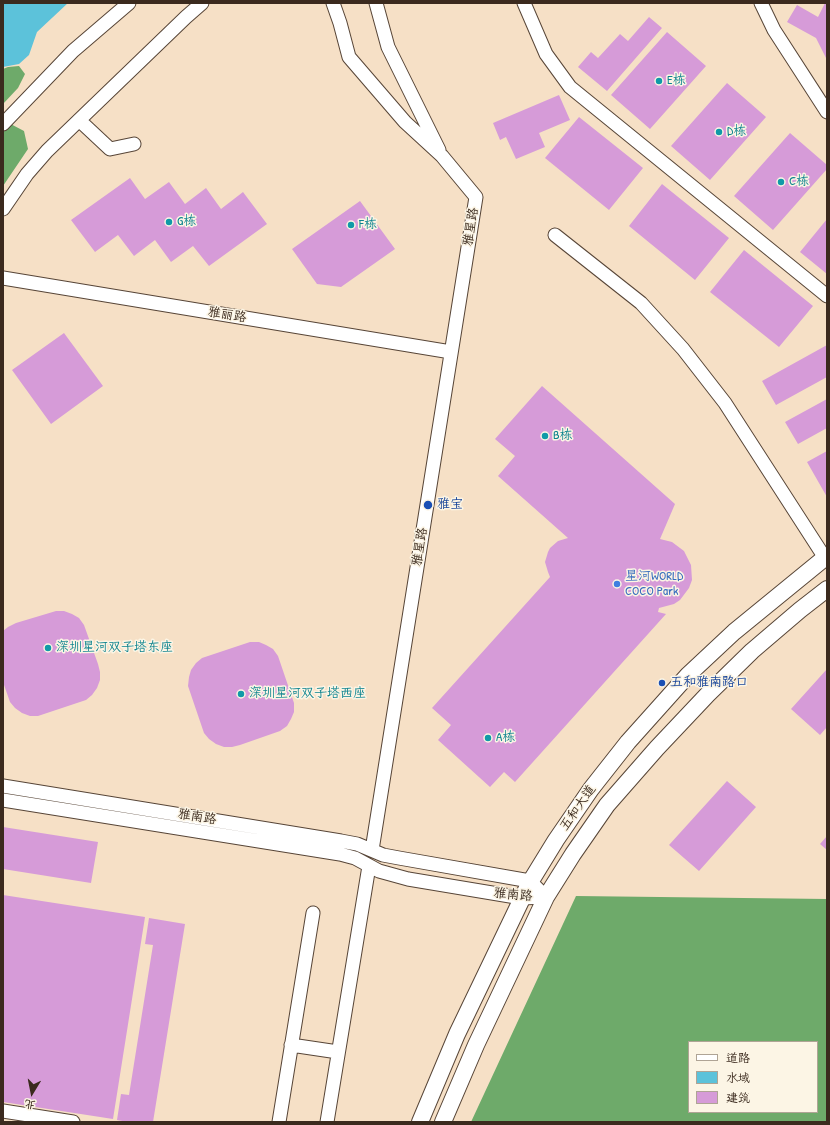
<!DOCTYPE html>
<html>
<head>
<meta charset="utf-8">
<style>
  body { margin:0 }
  #map { position:relative; width:830px; height:1125px; overflow:hidden; background:#f6e0c6; font-family:"Patrick Hand","LXGW WenKai TC",sans-serif }
  canvas { display:block }
  .frame { position:absolute; inset:0; border:4px solid #3b2a1e; pointer-events:none }
  .legend { position:absolute; left:688px; top:1041px; width:130px; height:72px; box-sizing:border-box; background:#fcf5e5; border:1px solid #afa495; margin:0; padding:5px 7px; list-style:none; font-size:12px; color:#3b2a1e }
  .legend li { display:flex; align-items:center; gap:8px; height:20px }
  .legend b { width:20px; border:1px solid #afa495 }
  .north { position:absolute; left:12px; top:1073px; width:40px; height:40px; -webkit-text-stroke:3px #fcf5e5; paint-order:stroke; rotate:190deg; font-size:11px; font-weight:700; line-height:16px; text-align:center; color:#3b2a1e }
  .north::after { content:''; display:block; margin:auto; width:14px; height:18px; background:#3b2a1e; clip-path:polygon(50% 0,100% 100%,50% 72%,0 100%) }
</style>
</head>
<body>
<div id="map">
<canvas width="830" height="1125"></canvas>
<div class="frame"></div>
<ul class="legend">
<li><b style="height:5px;background:#fff"></b>道路</li>
<li><b style="height:11px;background:#5cc2da"></b>水域</li>
<li><b style="height:11px;background:#d69bd8"></b>建筑</li>
</ul>
<div class="north">北</div>
</div>
<script>
const ctx = document.querySelector('canvas').getContext('2d');
ctx.lineJoin = 'round';
function fillPath(path, color) {
  ctx.fillStyle = color;
  ctx.fill(path, 'evenodd');
}
function poly(rows) {
  const path = new Path2D();
  for (const r of rows) {
    path.moveTo(r[0], r[1]);
    for (let i = 2; i < r.length; i += 2) path.lineTo(r[i], r[i + 1]);
  }
  return path;
}
function trace(path, color, width, dash) {
  ctx.strokeStyle = color;
  ctx.lineWidth = width;
  ctx.lineCap = dash ? 'butt' : 'round';
  ctx.setLineDash(dash || []);
  ctx.stroke(path);
}
function drawText(font, color, halo, rows, align = 'center') {
  ctx.font = font + ' "Patrick Hand","LXGW WenKai TC",sans-serif';
  ctx.lineWidth = 3;
  ctx.setLineDash([]);
  ctx.textBaseline = 'middle';
  ctx.strokeStyle = halo;
  ctx.fillStyle = color;
  for (const [text, x, y, turn = 0] of rows) {
    ctx.save();
    ctx.translate(x, y);
    ctx.rotate((+turn || 0) * Math.PI / 180);
    ctx.textAlign = isNaN(turn) ? turn : align;
    if (halo) ctx.strokeText(text, 0, 0);
    ctx.fillText(text, 0, 0);
    ctx.restore();
  }
}
const forest = poly([
  [19,66,25,74,18,88,3,104,3,69,8,67],
  [3,120,24,131,28,149,3,186],
  [576,896,827,899,827,1122,471,1122],
  [689,1042,817,1042,817,1112,689,1112]
]);
const water = poly([
  [3,3,68,3,37,32,29,55,19,64,3,67]
]);
const building = poly([
  [825,3,827,3,827,60,816,38,787,22,797,5,818,17],
  [649,17,662,28,607,91,578,67,591,52,598,58,620,34,628,41],
  [667,32,706,66,650,129,611,95],
  [727,83,766,117,710,180,671,146],
  [559,95,570,120,539,133,545,147,516,159,506,137,500,140,493,123],
  [579,117,643,168,609,210,545,158],
  [790,133,827,165,827,169,773,230,734,196],
  [130,178,145,199,169,182,185,204,206,188,221,209,243,192,267,224,209,266,193,246,171,262,155,240,134,256,118,235,95,252,71,220],
  [662,184,729,238,695,280,629,226],
  [360,201,395,249,341,287,317,284,292,249],
  [827,219,827,274,800,252],
  [744,250,813,306,779,347,710,292],
  [64,333,103,386,51,424,12,370],
  [827,345,827,377,776,405,762,381],
  [542,386,675,504,660,539,672,542,684,551,691,565,692,580,689,588,680,600,674,604,659,608,658,612,666,614,515,782,504,772,490,787,438,740,451,725,432,708,550,577,548,572,545,562,548,552,550,548,558,541,568,538,498,476,515,456,495,439],
  [827,399,827,428,798,444,785,422],
  [827,451,827,497,807,462],
  [56,611,64,611,72,614,79,618,84,625,98,664,100,672,100,680,97,688,92,695,86,700,38,716,30,716,22,713,15,708,10,702,3,682,3,631,8,627,16,623],
  [250,642,259,642,266,645,273,649,278,656,294,703,294,712,291,719,287,726,280,731,240,745,232,747,224,747,216,744,209,739,204,733,188,686,189,677,191,670,196,663,202,658],
  [827,669,827,727,820,735,791,709],
  [727,781,756,807,699,871,669,845],
  [3,827,98,842,91,883,3,869],
  [827,836,827,850,820,844],
  [3,895,145,917,113,1119,3,1102],
  [149,918,185,924,153,1122,128,1122,117,1120,121,1094,129,1095,153,945,145,944]
]);
const minor = poly([
  [333,3,340,23,349,57,405,122,442,156,476,197,372,850],
  [376,3,388,47,439,150],
  [524,3,546,54,570,87,827,296],
  [761,3,774,30,827,112],
  [79,120,110,149,134,144],
  [3,124,73,51,129,3],
  [3,209,27,174,47,151,186,17,202,3],
  [555,235,641,303,683,349,725,403,825,558],
  [3,278,451,352],
  [3,786,341,841,357,844,383,855,399,858,530,881,546,897],
  [3,800,340,854,355,858,379,871,408,879,522,898,546,897],
  [291,1045,338,1052],
  [3,1111,73,1122],
  [279,1122,313,913],
  [327,1122,369,866]
]);
const major = poly([
  [420,1122,457,1034,529,884,556,840,591,789,628,742,688,675,734,632,827,556],
  [443,1122,476,1045,546,897,573,854,607,805,657,748,708,694,752,651,800,610,827,589]
]);
const markers = [
  [659,81,4,"#0f9aa8"],
  [719,132,4,"#0f9aa8"],
  [781,182,4,"#0f9aa8"],
  [169,222,4,"#0f9aa8"],
  [351,225,4,"#0f9aa8"],
  [545,436,4,"#0f9aa8"],
  [428,505,5,"#1a4fb4"],
  [617,584,4,"#3f7fe0"],
  [48,648,4,"#0f9aa8"],
  [662,683,4,"#1a4fb4"],
  [241,694,4,"#0f9aa8"],
  [488,738,4,"#0f9aa8"]
];
const cultureNames = [
  ["E栋",667,81],
  ["D栋",727,132],
  ["C栋",789,182],
  ["G栋",177,222],
  ["F栋",359,225],
  ["B栋",553,436],
  ["深圳星河双子塔东座",56,648],
  ["深圳星河双子塔西座",249,694],
  ["A栋",496,738]
];
const streetNames = [
  ["雅星路",471,227,-81],
  ["雅丽路",227,315,9],
  ["雅星路",420,547,-81],
  ["五和大道",578,808,-55],
  ["雅南路",197,817,9],
  ["雅南路",513,895,5]
];
const transitNames = [
  ["雅宝",437,505],
  ["五和雅南路口",670,683]
];
const shopNames = [
  ["星河WORLD",625,577],
  ["COCO Park",625,592]
];
fillPath(forest, '#6eaa6a');
fillPath(water, '#5cc2da');
fillPath(building, '#d69bd8');
trace(minor, '#574537', 15);
trace(major, '#574537', 18);
trace(minor, '#fff', 13);
trace(major, '#fff', 16);
for (const [x, y, r, color] of markers) {
  const dot = new Path2D();
  dot.arc(x, y, r, 0, 2 * Math.PI);
  ctx.fillStyle = color;
  ctx.fill(dot);
  trace(dot, '#fcf5e5', 1.5);
}
drawText('13px', '#0d838f', '#fcf5e5', cultureNames, 'left');
drawText('13px', '#3b2a1e', '#fcf5e5', streetNames);
drawText('13px', '#164399', '#fcf5e5', transitNames, 'left');
drawText('13px', '#366cbe', '#fcf5e5', shopNames, 'left');
</script>
</body>
</html>
